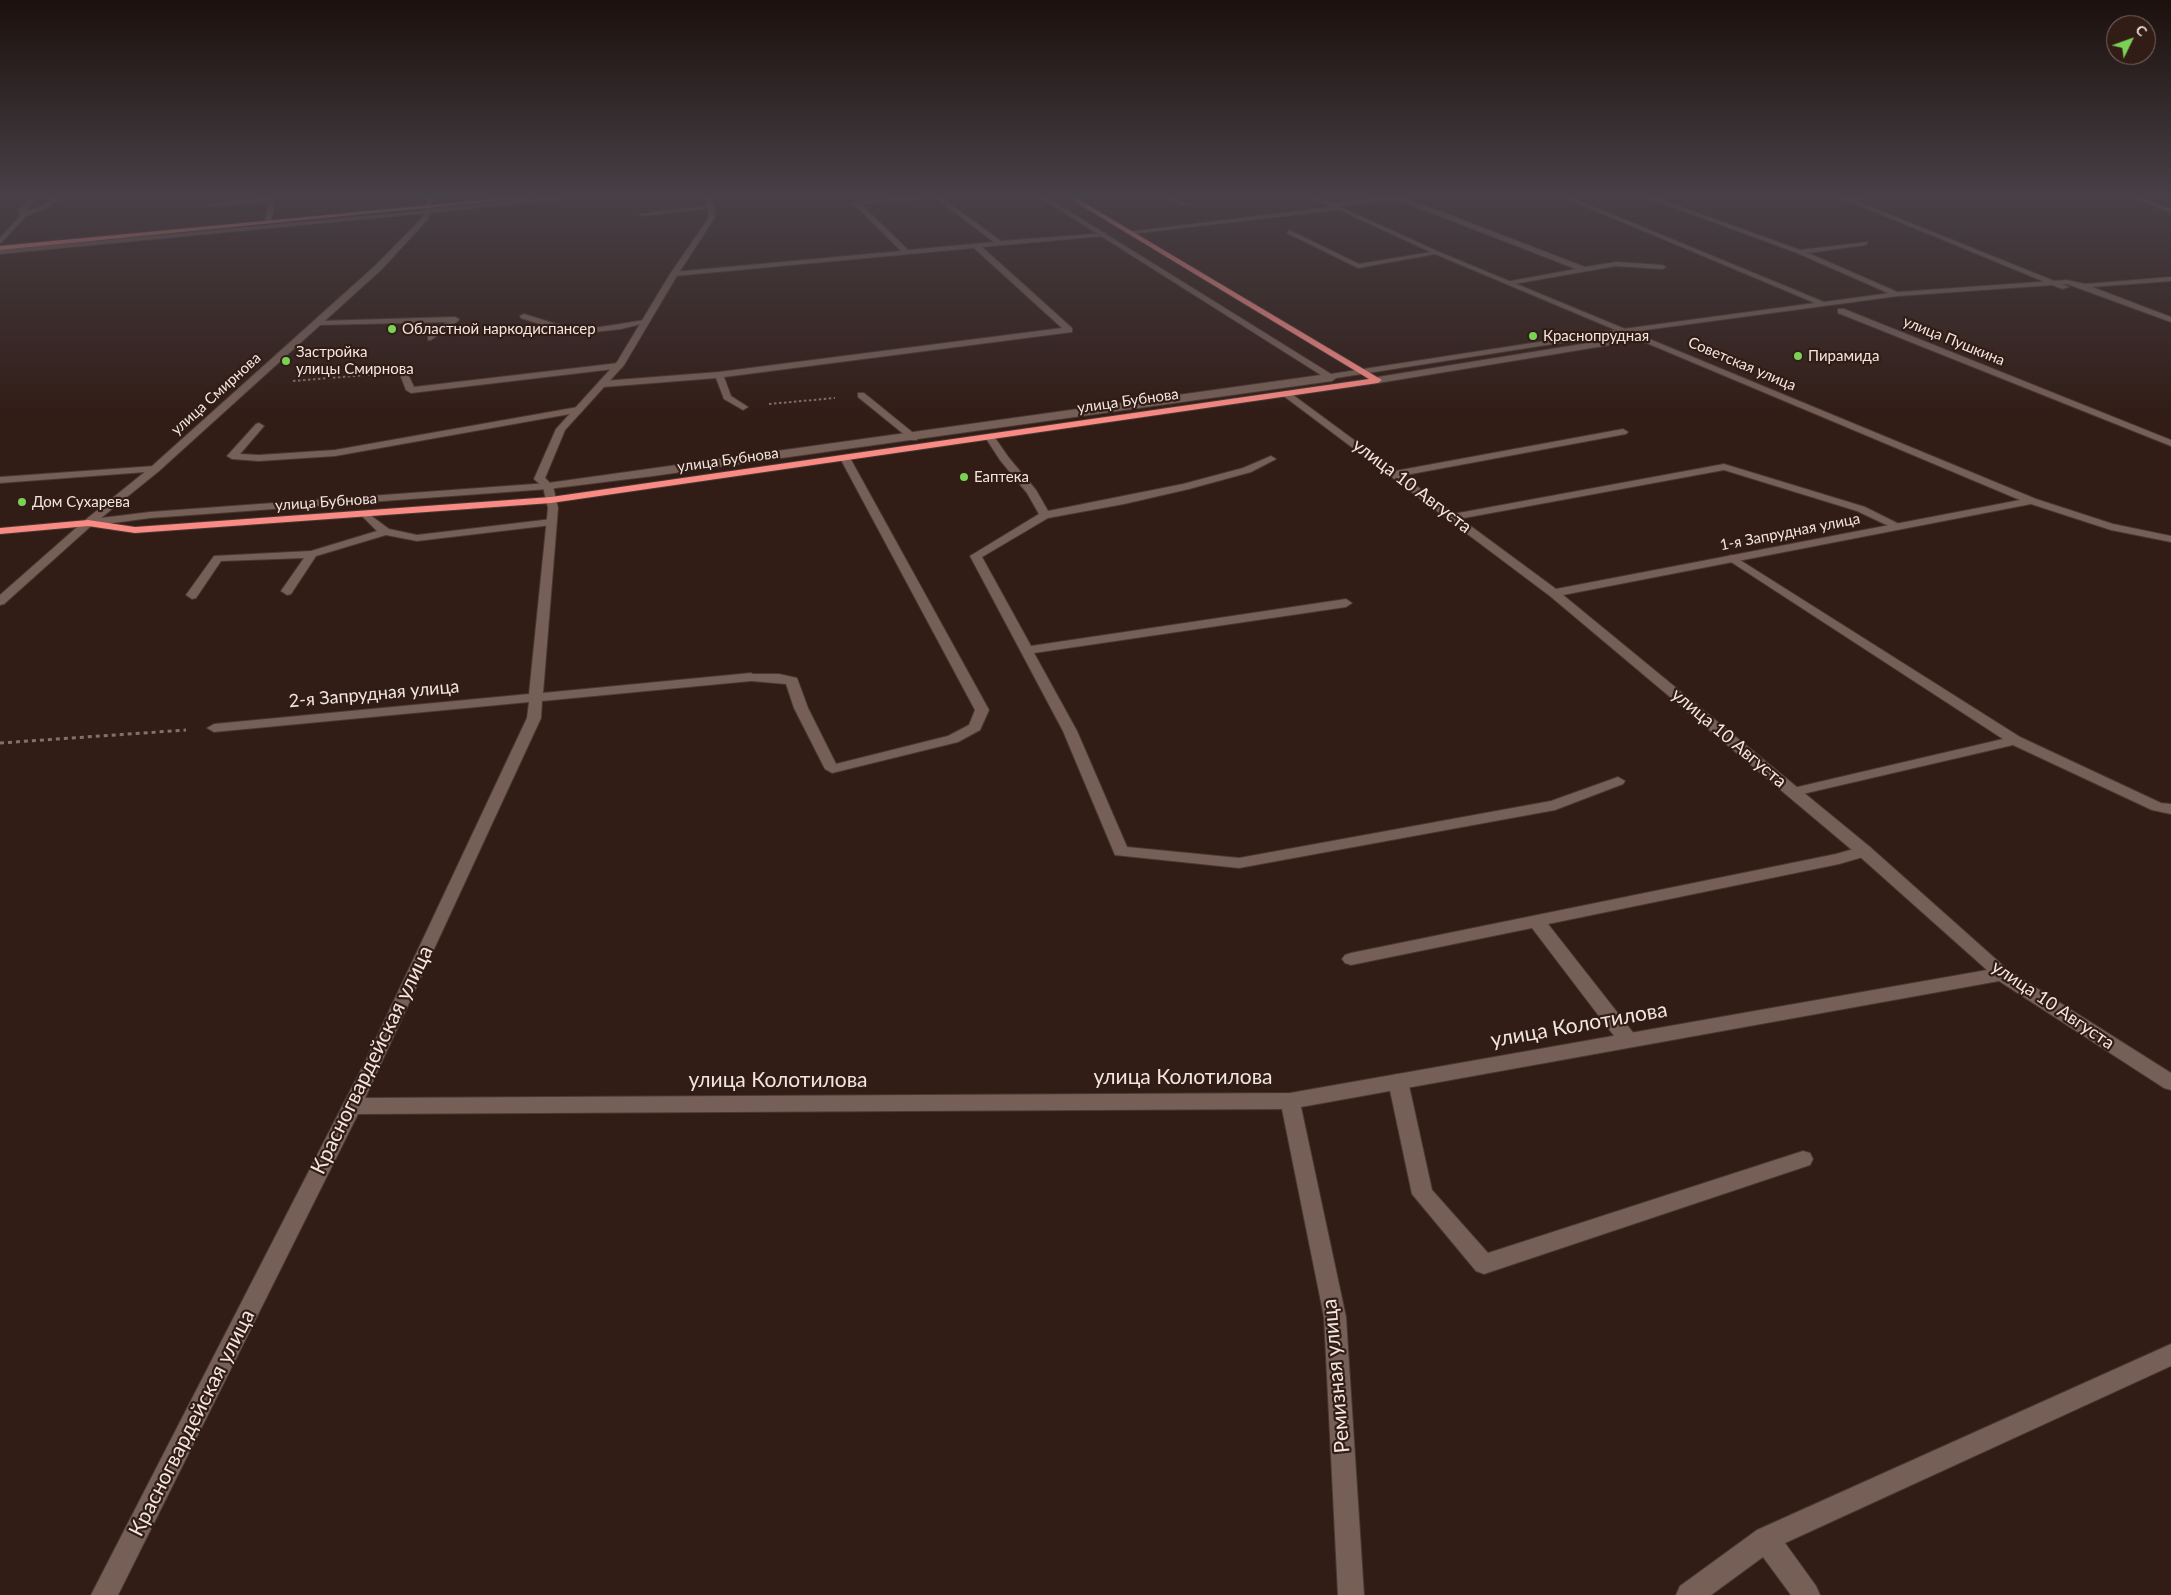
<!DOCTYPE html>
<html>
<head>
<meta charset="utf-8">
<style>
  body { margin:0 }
  #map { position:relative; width:2171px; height:1595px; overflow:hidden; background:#311d16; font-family:Lato,sans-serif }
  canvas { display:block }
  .north { position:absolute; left:2106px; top:15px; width:50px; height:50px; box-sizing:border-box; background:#311d16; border:1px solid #7e6d66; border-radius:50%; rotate:48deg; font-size:14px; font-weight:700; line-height:20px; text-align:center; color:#f2e5df }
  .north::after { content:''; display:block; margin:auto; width:18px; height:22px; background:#7bd156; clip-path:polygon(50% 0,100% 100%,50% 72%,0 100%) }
</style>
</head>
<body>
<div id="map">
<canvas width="2171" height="1595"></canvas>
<div class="north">С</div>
</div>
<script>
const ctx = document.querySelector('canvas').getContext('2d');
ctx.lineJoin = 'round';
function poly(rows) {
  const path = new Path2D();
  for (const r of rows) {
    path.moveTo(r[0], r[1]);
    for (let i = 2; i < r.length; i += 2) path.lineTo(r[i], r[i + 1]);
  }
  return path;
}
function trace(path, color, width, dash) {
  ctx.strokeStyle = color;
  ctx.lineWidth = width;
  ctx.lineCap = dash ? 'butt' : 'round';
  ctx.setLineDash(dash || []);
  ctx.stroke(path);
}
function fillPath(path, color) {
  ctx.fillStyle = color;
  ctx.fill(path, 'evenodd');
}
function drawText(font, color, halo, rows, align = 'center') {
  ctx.font = font + ' Lato,sans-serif';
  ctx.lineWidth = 4.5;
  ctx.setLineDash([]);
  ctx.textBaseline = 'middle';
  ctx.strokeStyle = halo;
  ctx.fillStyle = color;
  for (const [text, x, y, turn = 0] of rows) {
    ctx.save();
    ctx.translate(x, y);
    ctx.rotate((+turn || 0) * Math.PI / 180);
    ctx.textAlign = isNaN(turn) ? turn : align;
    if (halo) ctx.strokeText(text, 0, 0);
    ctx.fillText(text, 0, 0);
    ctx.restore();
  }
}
const pathFar1 = poly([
  [293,381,379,374],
  [769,404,835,398]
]);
const path = poly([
  [0,743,186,730]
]);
const lane = poly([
  [921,195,938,195,1001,241,1106,233,1104,236,982,247,1072,328,1072,332,724,377,731,396,748,407,743,410,724,399,716,378,603,387,599,384,603,381,719,372,1062,328,974,248,674,276,670,274,674,272,901,251,853,203,921,195],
  [934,197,994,242,908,250,861,204,934,197],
  [1162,195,1169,195,1187,204,1182,205,1162,195],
  [1443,195,1408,199,1585,267,1616,262,1662,265,1666,267,1662,269,1616,266,1508,285,1508,281,1511,281,1576,269,1398,200,1338,206,1340,208,1337,210,1131,234,1128,232,1331,207,1329,205,1332,203,1399,196,1443,195],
  [1562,195,1583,195,1564,198,1562,195],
  [1640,195,1648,195,1800,250,1868,242,1866,245,1808,253,1902,294,1895,296,1797,253,1640,195],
  [1916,195,1846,200,1843,198,1880,195,1916,195],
  [266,198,275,202,271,222,268,224,265,222,269,203,266,202,209,206,206,204,266,198],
  [713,205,711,208,642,216,639,214,713,205],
  [1289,230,1359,264,1437,251,1441,253,1358,268,1287,233,1289,230],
  [524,314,556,324,594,328,645,320,649,322,621,329,594,332,552,328,521,318,520,316,524,314],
  [455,317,459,319,458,321,431,340,428,340,428,336,447,322,318,325,314,323,318,321,455,317],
  [619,363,622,364,622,368,411,393,406,390,399,372,406,370,414,387,619,363],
  [858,393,864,393,917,436,917,440,911,440,858,397,858,393],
  [578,407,583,410,581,412,335,456,259,461,232,459,227,456,256,424,259,423,264,426,240,454,259,455,335,450,578,407],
  [1623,429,1628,432,1626,434,1395,477,1390,474,1395,471,1623,429],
  [987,435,993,435,1009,458,1036,490,1048,511,1183,484,1243,468,1271,456,1276,459,1251,472,1189,489,1124,504,1048,518,982,557,1031,646,1346,599,1352,603,1346,607,1034,653,1077,731,1127,847,1239,858,1551,801,1618,777,1625,781,1623,784,1555,810,1239,868,1115,855,1063,731,970,556,1039,514,1027,493,1000,460,985,437,987,435],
  [845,455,850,458,989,710,980,730,958,742,832,773,825,769,794,708,786,684,751,681,744,677,746,674,779,674,797,678,808,708,836,764,948,736,969,725,975,710,840,458,845,455],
  [1724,464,1865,507,1903,526,1901,528,1893,528,1857,511,1724,470,1453,520,1448,517,1453,514,1724,464],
  [155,466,159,467,159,471,0,483,0,477,155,466],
  [366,512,389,529,417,535,552,519,557,522,552,525,417,541,386,535,316,556,291,594,287,595,281,591,304,558,221,561,196,598,192,599,186,595,214,556,311,551,377,531,361,515,366,512],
  [1732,555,2020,737,2161,803,2171,804,2171,814,2152,810,2013,745,1794,796,1789,795,1787,792,1789,789,2003,739,1728,560,1728,556,1732,555],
  [1864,846,1870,847,1872,851,1870,855,1839,864,1548,924,1635,1035,1637,1040,1635,1045,1628,1047,1621,1045,1532,928,1351,965,1345,963,1342,959,1345,955,1351,953,1836,854,1864,846],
  [1398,1074,1405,1076,1408,1081,1432,1190,1488,1253,1803,1151,1810,1153,1813,1159,1810,1165,1484,1274,1476,1271,1412,1194,1388,1081,1391,1076,1398,1074],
  [2171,1344,2171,1366,1785,1543,1816,1586,1820,1595,1791,1595,1763,1557,1711,1595,1676,1595,1680,1586,1757,1530,2171,1344]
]);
const street = poly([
  [32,195,38,195,25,212,44,205,58,195,64,195,48,207,26,216,0,244,0,238,21,215,18,211,32,195],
  [701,195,707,195,715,208,714,219,678,274,624,365,565,430,545,478,553,486,558,508,543,693,751,673,758,677,751,681,542,701,541,718,365,1098,1290,1093,1987,970,1858,855,1550,596,1281,394,1289,392,1556,589,2020,500,1435,254,1307,195,1314,195,1439,252,2036,499,2113,524,2171,536,2171,542,2111,530,2031,504,1563,595,1870,847,2008,970,2171,1073,2171,1090,2164,1088,1999,981,1301,1107,1346,1317,1364,1595,1338,1595,1324,1317,1282,1109,358,1114,118,1595,91,1595,366,1060,527,718,529,702,214,732,207,728,214,724,529,694,548,508,543,487,534,479,556,429,617,362,670,274,708,219,709,208,701,195],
  [1834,195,1841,195,2069,287,2062,289,1834,195],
  [2126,195,2134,195,2171,209,2171,213,2126,195],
  [430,210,428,213,0,254,0,250,430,210],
  [1838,309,1844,309,2171,440,2171,446,1838,313,1838,309]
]);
const secondary = poly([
  [428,195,434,195,431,209,576,195,594,195,430,213,428,219,382,269,159,471,101,518,150,512,548,483,1321,375,1036,195,1043,195,1331,374,1623,329,1815,303,1558,195,1565,195,1824,302,1898,292,2067,280,2085,284,2171,277,2171,281,2092,287,2171,317,2171,322,2067,284,1898,296,1623,333,1336,378,1332,381,653,476,548,489,150,518,91,526,4,604,0,605,0,595,84,521,151,467,376,265,423,217,428,195],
  [1613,339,1616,340,1616,344,1378,383,1374,380,1378,377,1613,339]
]);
const highway = poly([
  [538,195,556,195,0,250,0,246,538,195],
  [1064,195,1071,195,1382,380,1378,383,551,503,135,533,88,526,0,534,0,528,88,520,135,527,551,497,1369,379,1064,195]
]);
const markers = [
  [392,329,5,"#7bd156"],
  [1533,336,5,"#7bd156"],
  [1798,356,5,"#7bd156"],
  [286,361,5,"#7bd156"],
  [964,477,5,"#7bd156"],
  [22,502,5,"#7bd156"]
];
const farPoinames = [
  ["Областной наркодиспансер",402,329],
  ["Краснопрудная",1543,336],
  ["Застройка",296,352],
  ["улицы Смирнова",296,369],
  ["Пирамида",1808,356],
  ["Еаптека",974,477],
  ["Дом Сухарева",32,502]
];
const farStreetnames = [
  ["улица Пушкина",1954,341,22],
  ["Советская улица",1742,364,23],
  ["улица Смирнова",216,394,-42],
  ["улица Бубнова",1128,401,-8],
  ["улица Бубнова",728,460,-8],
  ["улица Бубнова",326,502,-4],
  ["1-я Запрудная улица",1790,532,-11]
];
const streetNames = [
  ["улица 10 Августа",1412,486,37],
  ["2-я Запрудная улица",374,694,-5],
  ["улица 10 Августа",1729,738,40],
  ["улица 10 Августа",2053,1005,34]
];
const nearStreetnames = [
  ["улица Колотилова",1579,1025,-10],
  ["Красногвардейская улица",372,1060,-64],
  ["улица Колотилова",1183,1077],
  ["улица Колотилова",778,1080],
  ["Ремизная улица",1336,1376,-95],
  ["Красногвардейская улица",192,1423,-63]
];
trace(lane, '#483833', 2);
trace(street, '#483833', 2);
trace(secondary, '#483833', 2);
trace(highway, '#483833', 2);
trace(pathFar1, '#82716a', 2, [2.5, 2.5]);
trace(path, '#82716a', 3, [4, 4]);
fillPath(lane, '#765f56');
fillPath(street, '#765f56');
fillPath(secondary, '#765f56');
fillPath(highway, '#fa8a84');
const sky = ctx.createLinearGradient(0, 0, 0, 418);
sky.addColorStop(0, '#1b100c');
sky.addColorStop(0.47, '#484047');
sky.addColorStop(1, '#48404700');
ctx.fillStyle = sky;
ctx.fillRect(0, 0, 2171, 418);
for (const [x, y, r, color] of markers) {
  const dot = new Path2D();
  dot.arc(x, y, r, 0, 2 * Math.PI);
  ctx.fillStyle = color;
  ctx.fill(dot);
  trace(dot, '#311d16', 2);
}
drawText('15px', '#f2e5df', '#311d16', farPoinames, 'left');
drawText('15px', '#f2e5df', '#311d16', farStreetnames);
drawText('18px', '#f2e5df', '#311d16', streetNames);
drawText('21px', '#f2e5df', '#311d16', nearStreetnames);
</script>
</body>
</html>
